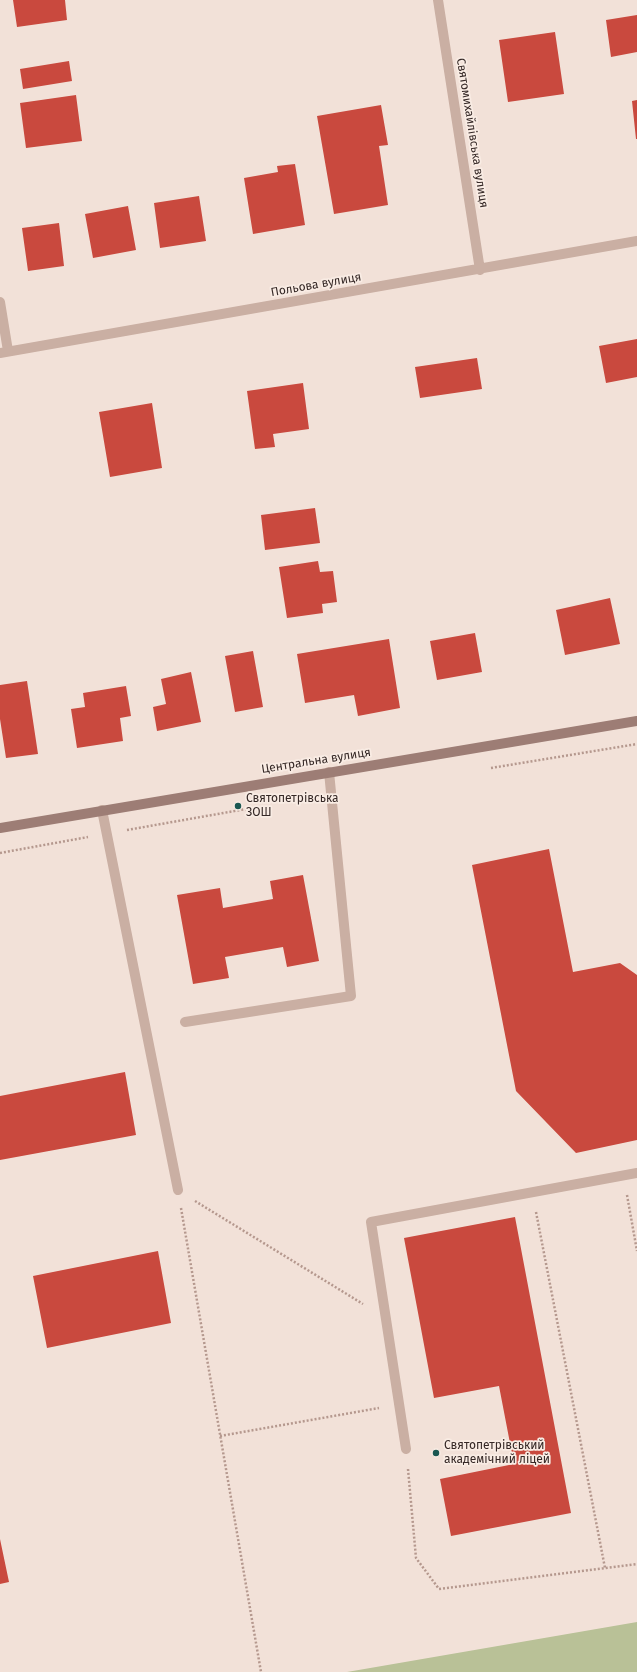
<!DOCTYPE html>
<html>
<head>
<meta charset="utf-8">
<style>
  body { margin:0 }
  canvas { display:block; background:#f2e1d8 }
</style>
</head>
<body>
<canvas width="637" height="1672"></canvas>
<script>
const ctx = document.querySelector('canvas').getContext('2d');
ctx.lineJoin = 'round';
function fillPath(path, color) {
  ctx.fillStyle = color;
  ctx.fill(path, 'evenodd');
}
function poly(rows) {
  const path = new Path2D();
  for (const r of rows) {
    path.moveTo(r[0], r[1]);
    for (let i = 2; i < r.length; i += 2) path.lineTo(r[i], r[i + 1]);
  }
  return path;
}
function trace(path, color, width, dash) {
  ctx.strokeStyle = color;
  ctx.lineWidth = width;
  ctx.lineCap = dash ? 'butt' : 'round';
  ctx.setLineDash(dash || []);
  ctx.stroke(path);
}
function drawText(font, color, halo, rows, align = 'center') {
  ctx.font = font + ' "Fira Sans",sans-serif';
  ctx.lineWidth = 3.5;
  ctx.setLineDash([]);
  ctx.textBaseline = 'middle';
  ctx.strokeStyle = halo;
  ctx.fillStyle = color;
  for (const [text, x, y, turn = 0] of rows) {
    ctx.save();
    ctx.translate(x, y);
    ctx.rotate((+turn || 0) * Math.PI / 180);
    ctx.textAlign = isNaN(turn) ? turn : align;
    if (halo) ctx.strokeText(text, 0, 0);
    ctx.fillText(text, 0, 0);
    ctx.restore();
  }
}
const green = poly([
  [637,1622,637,1672,347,1672]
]);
const building = poly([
  [13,0,65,0,67,20,17,27],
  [637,15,637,52,611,57,606,20],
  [555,32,564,94,508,102,499,40],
  [69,61,72,81,23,89,20,69],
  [76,95,82,141,26,148,20,103],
  [637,100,637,139,636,139,632,101],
  [381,105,388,145,379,146,388,205,334,214,317,116],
  [295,164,305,225,253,234,244,178,278,172,277,166],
  [199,196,206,241,160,248,154,203],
  [128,206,136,250,93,258,85,214],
  [59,223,64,266,28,271,22,228],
  [637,339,637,377,606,383,599,346],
  [477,358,482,389,420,398,415,367],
  [303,383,309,429,273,434,275,447,255,449,247,391],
  [152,403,162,468,110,477,99,412],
  [315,508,320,543,265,550,261,515],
  [318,561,320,572,333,571,337,602,322,604,323,613,287,618,279,567],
  [610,598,620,644,565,655,556,610],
  [475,633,482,672,437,680,430,641],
  [389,639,400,708,358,716,354,695,305,703,297,654],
  [253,651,263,707,235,712,225,656],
  [191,672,201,722,157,731,153,707,166,704,161,679],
  [27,681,38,754,6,758,0,719,0,685],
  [126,686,131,716,120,718,123,741,77,748,71,709,85,707,83,693],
  [549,849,573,972,620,963,637,975,637,1140,576,1153,516,1091,472,865],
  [303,875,319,961,287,967,283,947,225,957,229,978,193,984,177,895,220,888,223,908,273,899,270,881],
  [125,1072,136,1135,0,1160,0,1096],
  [515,1217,571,1513,451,1536,440,1479,514,1464,499,1386,434,1398,404,1238],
  [158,1251,171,1323,47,1348,33,1276],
  [0,1539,9,1582,0,1584]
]);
const path = poly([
  [491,768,637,744],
  [127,830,246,809],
  [0,853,88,837],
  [627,1195,637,1251],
  [195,1201,363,1304],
  [181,1208,261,1672],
  [536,1212,605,1568],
  [220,1436,379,1408],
  [408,1469,416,1558,439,1589,637,1564]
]);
const service = poly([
  [102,810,178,1190],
  [185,1022,351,996,329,772],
  [406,1449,371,1222,637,1173]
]);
const minor = poly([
  [438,0,480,270],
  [0,302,8,351],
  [0,353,637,241]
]);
const secondary = poly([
  [0,828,637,721]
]);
const markers = [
  [238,806,4,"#1a5751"],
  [436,1453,4,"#1a5751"]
];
const streetNames = [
  ["Святомихайлівська вулиця",472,133,81],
  ["Польова вулиця",316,285,-10],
  ["Центральна вулиця",316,761,-9]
];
const poiNames = [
  ["Святопетрівська",246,799],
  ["ЗОШ",246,813],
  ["Святопетрівський",444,1446],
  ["академічний ліцей",444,1460]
];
fillPath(green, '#b9c197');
fillPath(building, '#c9493e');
trace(path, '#b5988e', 2.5, [2, 2]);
trace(service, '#caafa3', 10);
trace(minor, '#caafa3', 10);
trace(secondary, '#9d7d75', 10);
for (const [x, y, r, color] of markers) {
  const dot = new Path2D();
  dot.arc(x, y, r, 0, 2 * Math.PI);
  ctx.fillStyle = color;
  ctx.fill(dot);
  trace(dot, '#f9ece4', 1.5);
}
drawText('12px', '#352826', '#f9ece4', streetNames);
drawText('12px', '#352826', '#f9ece4', poiNames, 'left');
</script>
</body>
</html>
